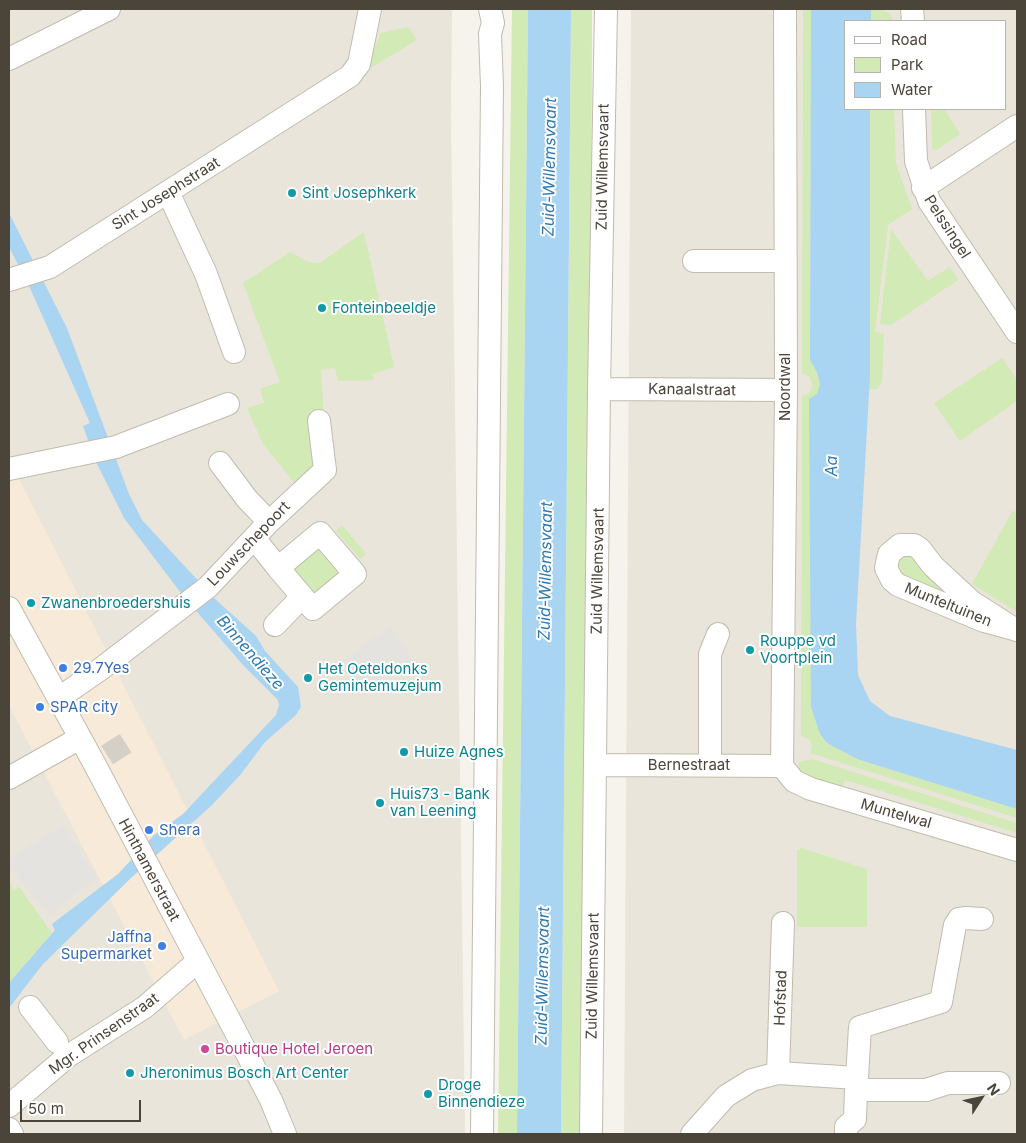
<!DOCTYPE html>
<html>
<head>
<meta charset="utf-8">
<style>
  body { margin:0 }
  #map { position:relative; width:1026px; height:1143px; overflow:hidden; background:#f6f3ec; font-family:Inter,sans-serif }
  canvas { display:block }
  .frame { position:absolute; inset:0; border:10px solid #4b4439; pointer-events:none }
  .legend { position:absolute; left:844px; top:20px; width:162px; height:90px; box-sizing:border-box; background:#fff; border:1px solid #b7b4b0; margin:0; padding:6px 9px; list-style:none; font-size:15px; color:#4b4439 }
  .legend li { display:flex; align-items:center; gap:10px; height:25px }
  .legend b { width:25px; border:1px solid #b7b4b0 }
  .north { position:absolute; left:956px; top:1073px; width:50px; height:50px; -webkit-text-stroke:4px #fff; paint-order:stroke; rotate:55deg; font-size:14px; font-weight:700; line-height:20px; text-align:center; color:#4b4439 }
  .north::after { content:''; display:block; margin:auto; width:18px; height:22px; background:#4b4439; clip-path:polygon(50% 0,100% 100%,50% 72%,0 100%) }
  .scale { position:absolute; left:20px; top:1100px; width:121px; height:22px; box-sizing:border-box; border:2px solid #4b4439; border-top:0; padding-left:6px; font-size:15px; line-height:18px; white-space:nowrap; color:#4b4439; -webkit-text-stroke:4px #fff; paint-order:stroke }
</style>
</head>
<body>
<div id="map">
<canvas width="1026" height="1143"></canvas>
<div class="frame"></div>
<ul class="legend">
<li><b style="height:6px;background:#fff"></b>Road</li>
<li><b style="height:14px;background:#d2eab5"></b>Park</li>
<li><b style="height:14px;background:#a9d4f2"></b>Water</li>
</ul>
<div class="north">N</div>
<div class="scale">50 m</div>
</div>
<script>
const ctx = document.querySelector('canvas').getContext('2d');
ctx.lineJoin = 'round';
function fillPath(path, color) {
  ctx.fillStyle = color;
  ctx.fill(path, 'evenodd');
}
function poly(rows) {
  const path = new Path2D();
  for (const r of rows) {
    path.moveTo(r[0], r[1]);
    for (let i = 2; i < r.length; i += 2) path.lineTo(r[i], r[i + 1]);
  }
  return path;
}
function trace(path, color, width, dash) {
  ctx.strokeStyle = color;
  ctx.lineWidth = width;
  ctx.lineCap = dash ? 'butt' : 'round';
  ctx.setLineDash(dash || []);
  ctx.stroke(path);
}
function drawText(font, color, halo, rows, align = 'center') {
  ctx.font = font + ' Inter,sans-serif';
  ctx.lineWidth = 4;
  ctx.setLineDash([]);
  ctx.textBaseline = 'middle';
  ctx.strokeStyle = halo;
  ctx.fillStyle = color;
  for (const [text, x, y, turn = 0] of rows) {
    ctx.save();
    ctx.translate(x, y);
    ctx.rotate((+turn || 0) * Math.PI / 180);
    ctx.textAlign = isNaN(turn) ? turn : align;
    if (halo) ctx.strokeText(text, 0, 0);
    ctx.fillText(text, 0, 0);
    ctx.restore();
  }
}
const residential = poly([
  [9,9,452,9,451,118,465,1134,9,1134],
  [631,9,1017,9,1017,1134,624,1134],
  [845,21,1005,21,1005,109,845,109]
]);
const commercial = poly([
  [9,459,279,991,184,1040,9,706]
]);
const green = poly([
  [512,9,528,9,517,1134,498,1134],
  [571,9,592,9,591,372,581,1134,561,1134],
  [803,9,811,9,810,360,817,372,820,384,817,395,809,399,839,750,857,759,1017,809,1017,818,810,753,812,747,810,740,801,736,802,396,809,393,813,386,809,376,802,373],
  [871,9,882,9,890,14,893,21,871,21],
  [408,27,417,40,369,69,372,54,381,33],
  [870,109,894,109,896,163,912,209,888,225,875,332,884,333,882,381,877,389,869,389],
  [931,109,944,109,960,134,936,150,932,148],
  [891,229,928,281,950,267,958,280,891,325,880,324],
  [364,232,394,367,372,374,374,380,338,381,335,368,321,370,326,447,324,457,297,486,263,444,247,408,264,403,260,389,280,382,243,283,290,252,308,262,320,263],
  [1002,358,1017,380,1017,401,960,441,934,403],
  [1013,510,1017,514,1017,612,972,584],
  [342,525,366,554,360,559,336,531],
  [317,547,341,576,313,599,289,571],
  [908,551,965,603,902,579,893,562],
  [812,759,1017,823,1017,833,845,780,841,790,804,776,799,769,799,762],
  [802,848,867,869,867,927,797,927,797,850],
  [10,883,14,891,19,887,52,933,9,983]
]);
const parking = poly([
  [391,626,415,663,360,689,341,660],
  [63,825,97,878,49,915,9,866,9,858]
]);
const water = poly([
  [528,9,571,9,561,1134,517,1134],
  [811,9,871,9,871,21,845,21,845,109,870,109,870,376,856,624,858,675,870,701,890,716,1017,750,1017,809,857,759,827,743,820,734,811,707,809,399,817,394,820,384,817,372,810,360],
  [9,213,67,328,129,494,142,520,214,598,256,636,265,651,298,687,301,707,296,715,265,742,241,774,212,805,131,878,43,964,9,1008,9,983,55,930,52,924,118,874,154,835,183,814,276,715,279,705,278,700,244,666,184,597,124,518,95,460,83,426,90,423,30,288,9,247]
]);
const minorTunnel = poly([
  [107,755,134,738]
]);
const minor = poly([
  [912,9,913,21],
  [9,59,109,9],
  [914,109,916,161,929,201,1017,332],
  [923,188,1017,126],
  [168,192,206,274,234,352],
  [694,261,784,261],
  [9,280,50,267,350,76,359,64,370,9],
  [599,389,786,390],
  [220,463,247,499,269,522],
  [9,469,116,447,228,404],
  [254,538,278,568,313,609,355,574,320,533,278,568],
  [9,608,94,763,231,1023,271,1100,285,1134],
  [275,625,302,597],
  [1016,630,972,602,933,566,920,549,914,545,900,545,889,554,886,568,892,580,898,585,984,621,1017,630],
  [59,698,98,671,208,587,269,522,325,470,319,421],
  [596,765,782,766],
  [710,765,710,654,718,634],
  [782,766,786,390,785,9],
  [782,766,794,781,811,789,1017,850],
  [9,778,80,738],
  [30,1007,57,1042],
  [778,1073,783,923],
  [9,1106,68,1056,145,1007,198,961],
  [9,1129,12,1134],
  [482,1134,492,86,490,34,493,23,490,9],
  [591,1134,599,389,606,9],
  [692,1134,726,1096,752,1080,778,1073,857,1078,860,1027,941,1002,955,925,959,919,966,918,982,919],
  [846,1134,846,1127,855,1119,856,1090,926,1090,948,1083,999,1083]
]);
const markers = [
  [292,193,5,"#0f9aa8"],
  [322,308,5,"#0f9aa8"],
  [31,603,5,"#0f9aa8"],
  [750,650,5,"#0f9aa8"],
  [63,668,5,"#3f7fe0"],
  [308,678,5,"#0f9aa8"],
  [40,707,5,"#3f7fe0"],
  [404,752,5,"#0f9aa8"],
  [380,803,5,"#0f9aa8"],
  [149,830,5,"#3f7fe0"],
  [162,946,5,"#3f7fe0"],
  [205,1049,5,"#d1479c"],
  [130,1073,5,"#0f9aa8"],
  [428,1094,5,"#0f9aa8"]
];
const streetNames = [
  ["Zuid Willemsvaart",603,167,-89],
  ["Sint Josephstraat",166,194,-32],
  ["Pelssingel",947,227,57],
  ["Noordwal",785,387,-90],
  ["Kanaalstraat",692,390,1],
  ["Louwschepoort",249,544,-46],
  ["Zuid Willemsvaart",598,571,-89],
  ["Munteltuinen",948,605,22],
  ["Bernestraat",689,765],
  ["Muntelwal",896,814,16],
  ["Hinthamerstraat",149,870,62],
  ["Zuid Willemsvaart",593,976,-89],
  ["Hofstad",781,998,-88],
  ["Mgr. Prinsenstraat",104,1034,-35]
];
const cultureNames = [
  ["Sint Josephkerk",302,193],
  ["Fonteinbeeldje",332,308],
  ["Zwanenbroedershuis",41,603],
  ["Rouppe vd",760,641],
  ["Voortplein",760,658],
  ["Het Oeteldonks",318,669],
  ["Gemintemuzejum",318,686],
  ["Huize Agnes",414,752],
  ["Huis73 - Bank",390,794],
  ["van Leening",390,811],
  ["Jheronimus Bosch Art Center",140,1073],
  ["Droge",438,1085],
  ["Binnendieze",438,1102]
];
const shopNames = [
  ["29.7Yes",73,668],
  ["SPAR city",50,707],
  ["Shera",159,830],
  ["Jaffna",152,937,"right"],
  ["Supermarket",152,954,"right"]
];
const hotelNames = [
  ["Boutique Hotel Jeroen",215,1049]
];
const waterNames = [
  ["Zuid-Willemsvaart",550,167,-89],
  ["Aa",832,466,-90],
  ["Zuid-Willemsvaart",546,571,-89],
  ["Binnendieze",250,653,49],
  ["Zuid-Willemsvaart",543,976,-89]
];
fillPath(residential, '#eae5da');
fillPath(commercial, '#f7ead8');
fillPath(green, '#d2eab5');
fillPath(parking, '#e5e3e0');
fillPath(water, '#a9d4f2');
trace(minorTunnel, '#d4d0c8', 22, [22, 11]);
trace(minor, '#c2bbae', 24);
trace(minor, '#fff', 22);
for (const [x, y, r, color] of markers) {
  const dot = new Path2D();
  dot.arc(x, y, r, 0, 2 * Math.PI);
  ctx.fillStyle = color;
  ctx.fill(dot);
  trace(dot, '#fff', 2);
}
drawText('15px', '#4b4439', '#fff', streetNames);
drawText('15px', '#0d838f', '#fff', cultureNames, 'left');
drawText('15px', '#366cbe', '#fff', shopNames, 'left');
drawText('15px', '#b23c85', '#fff', hotelNames, 'left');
drawText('italic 16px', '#2e7ab2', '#fff', waterNames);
</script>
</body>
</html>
